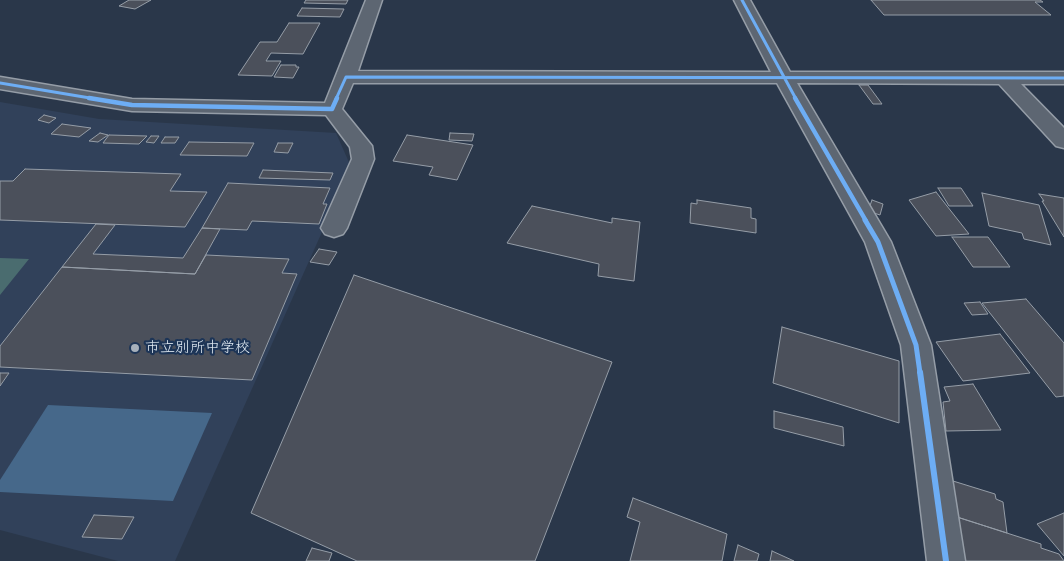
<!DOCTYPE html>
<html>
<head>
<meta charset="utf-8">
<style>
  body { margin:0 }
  canvas { display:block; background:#2a374a }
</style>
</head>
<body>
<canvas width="1064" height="561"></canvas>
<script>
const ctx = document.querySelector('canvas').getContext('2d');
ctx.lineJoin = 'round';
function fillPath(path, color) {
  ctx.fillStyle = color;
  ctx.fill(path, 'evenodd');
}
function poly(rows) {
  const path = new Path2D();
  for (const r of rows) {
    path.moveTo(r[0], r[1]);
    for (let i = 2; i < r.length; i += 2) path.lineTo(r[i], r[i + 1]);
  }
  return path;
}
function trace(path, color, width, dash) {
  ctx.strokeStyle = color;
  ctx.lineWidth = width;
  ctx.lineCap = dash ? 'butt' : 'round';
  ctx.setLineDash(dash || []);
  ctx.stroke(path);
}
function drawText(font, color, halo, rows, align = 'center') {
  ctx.font = font + ' "Comic Neue","Klee One",sans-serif';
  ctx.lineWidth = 4.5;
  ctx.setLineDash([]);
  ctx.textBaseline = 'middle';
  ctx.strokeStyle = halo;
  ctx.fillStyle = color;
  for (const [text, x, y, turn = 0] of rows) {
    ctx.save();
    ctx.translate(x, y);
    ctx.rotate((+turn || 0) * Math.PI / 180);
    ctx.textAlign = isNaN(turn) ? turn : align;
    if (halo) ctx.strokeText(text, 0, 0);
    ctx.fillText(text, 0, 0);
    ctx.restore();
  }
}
const built = poly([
  [0,102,99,119,336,133,351,167,175,561,118,561,0,530]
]);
const green = poly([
  [0,258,29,259,0,295]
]);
const water = poly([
  [48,405,212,413,173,501,0,492,0,480]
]);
const building = poly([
  [129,0,151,0,135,9,119,6,129,0],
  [306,0,348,0,346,4,304,3,306,0],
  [871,0,1040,0,1043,2,1035,2,1051,15,884,15,871,0],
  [302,8,344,9,340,17,297,16,302,8],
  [289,23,320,23,303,54,271,53,266,61,281,61,272,76,238,75,260,42,277,42,289,23],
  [281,65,296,65,296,67,299,67,293,78,274,77,281,65],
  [859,85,868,85,882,104,873,104,859,85],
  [44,115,56,118,49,123,38,120,44,115],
  [62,124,91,128,79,137,51,134,62,124],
  [100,133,108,135,98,142,89,141,100,133],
  [450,133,474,134,472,141,449,140,450,133],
  [109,135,147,136,139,144,103,143,109,135],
  [407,135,473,145,457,180,429,175,433,167,393,161,407,135],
  [151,136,159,136,154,143,146,142,151,136],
  [165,137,179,137,175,143,161,143,165,137],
  [189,142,254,143,247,156,180,155,189,142],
  [278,143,293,143,288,153,274,152,278,143],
  [25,169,181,174,170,191,207,192,185,227,0,220,0,181,13,181,25,169],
  [263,170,333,173,330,180,259,178,263,170],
  [228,183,330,188,323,204,327,204,319,224,252,221,247,230,202,228,228,183],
  [938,188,961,188,973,206,949,206,938,188],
  [936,192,969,234,936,236,909,200,936,192],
  [982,193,1039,205,1051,245,1024,239,1022,233,989,226,982,193],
  [1039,194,1064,198,1064,237,1042,201,1044,201,1039,194],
  [697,200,751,208,751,218,756,219,756,233,690,223,691,203,697,204,697,200],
  [872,200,883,204,880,215,868,211,872,200],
  [532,206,612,223,612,218,640,222,634,281,598,276,599,264,507,243,532,206],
  [96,224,115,225,93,254,183,258,202,228,220,229,195,274,62,267,96,224],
  [952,237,988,237,1010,267,973,267,952,237],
  [319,249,337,252,329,265,310,262,319,249],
  [206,255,289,259,282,273,297,274,252,380,0,367,0,346,62,267,195,274,206,255],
  [354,275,612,362,535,561,357,561,251,513,354,275],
  [1026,299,1064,343,1064,396,1056,397,982,303,1026,299],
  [980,302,988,314,972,315,964,303,980,302],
  [782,327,899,361,899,423,773,383,782,327],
  [1000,334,1030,373,963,381,936,342,1000,334],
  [0,373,9,373,0,386,0,373],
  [973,384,1001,430,946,431,943,402,950,401,944,387,973,384],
  [774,411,843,427,844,446,774,428,774,411],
  [953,481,995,494,996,499,1003,502,1007,533,957,517,953,481],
  [633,498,727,534,722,561,630,561,640,522,627,517,633,498],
  [1064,513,1064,556,1037,524,1064,513],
  [94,515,134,517,122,539,82,537,94,515],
  [957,517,1041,544,1041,548,1059,554,1064,561,960,561,957,517],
  [738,545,759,554,757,561,734,561,738,545],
  [312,548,332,553,329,561,306,561,312,548],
  [772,551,794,561,770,561,772,551]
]);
const minor = poly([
  [366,0,382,0,358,71,771,72,734,0,750,0,790,72,1064,72,1064,84,1021,84,1064,128,1064,148,1056,146,999,84,797,83,891,242,931,345,965,561,927,561,901,345,865,242,777,83,353,83,342,109,372,146,374,159,347,228,343,234,334,237,325,234,321,228,352,159,350,147,326,115,132,111,0,89,0,77,132,99,325,103,366,0]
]);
const cyclewayFar3 = poly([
  [742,0,796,99],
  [0,83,96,99],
  [336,99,346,77,1064,78]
]);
const cyclewayFar2 = poly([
  [89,98,132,105,332,109,337,98],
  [795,98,866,221]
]);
const cyclewayFar1 = poly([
  [865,220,878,242,916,345,920,373]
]);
const cycleway = poly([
  [920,372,946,561]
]);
const markers = [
  [135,348,5,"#a6b0bb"]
];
const poiNames = [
  ["市立別所中学校",145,348]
];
fillPath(built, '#31415a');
fillPath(green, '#4a6c6f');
fillPath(water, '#46688a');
fillPath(building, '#4b505b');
trace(building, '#959da7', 1);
trace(minor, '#959da7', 3);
fillPath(minor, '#5d6672');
trace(cyclewayFar3, '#6dadf4', 3);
trace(cyclewayFar2, '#6dadf4', 4.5);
trace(cyclewayFar1, '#6dadf4', 5);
trace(cycleway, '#6dadf4', 6);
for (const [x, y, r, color] of markers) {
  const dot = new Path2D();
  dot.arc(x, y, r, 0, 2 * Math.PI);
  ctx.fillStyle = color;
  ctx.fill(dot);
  trace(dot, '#1d3557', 2);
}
drawText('15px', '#e8f1f8', '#1d3557', poiNames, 'left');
</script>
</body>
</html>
